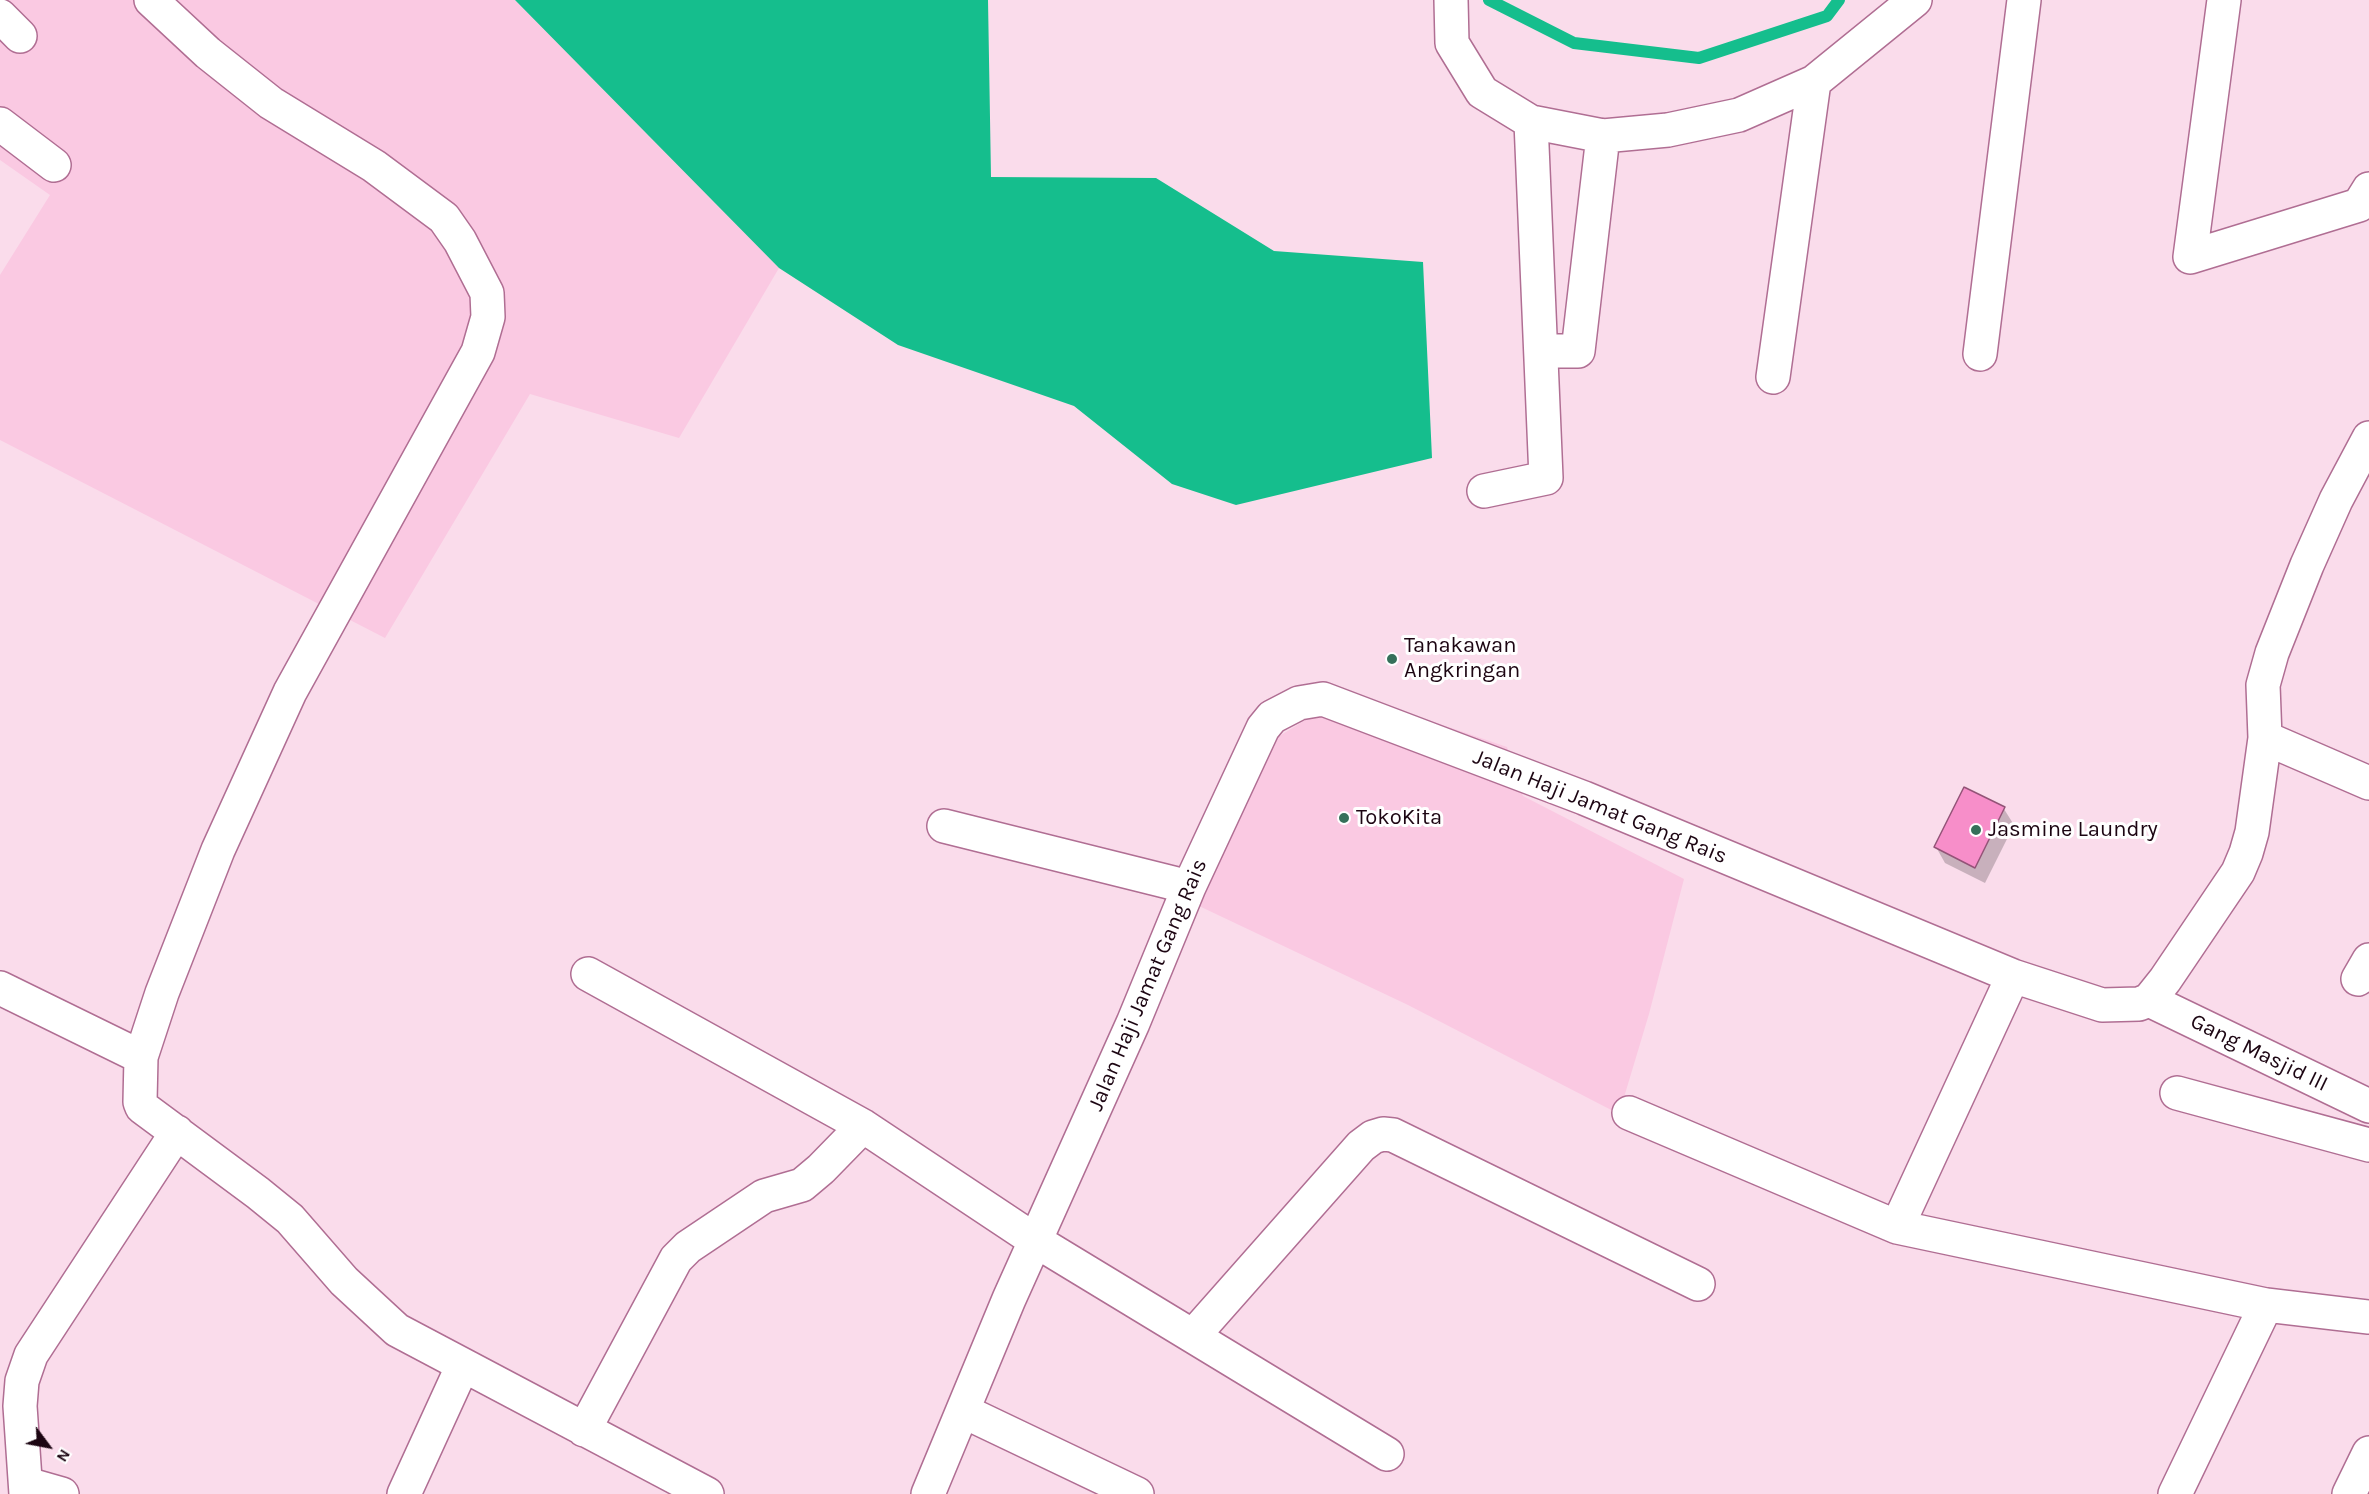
<!DOCTYPE html>
<html>
<head>
<meta charset="utf-8">
<style>
  body { margin:0 }
  #map { position:relative; width:2369px; height:1494px; overflow:hidden; background:#fadceb; font-family:Karla,sans-serif }
  canvas { display:block }
  .north { position:absolute; left:18px; top:1416px; width:60px; height:60px; -webkit-text-stroke:4px #fff; paint-order:stroke; rotate:122deg; font-size:16px; font-weight:700; line-height:24px; text-align:center; color:#1c0512 }
  .north::after { content:''; display:block; margin:auto; width:21px; height:27px; background:#1c0512; clip-path:polygon(50% 0,100% 100%,50% 72%,0 100%) }
</style>
</head>
<body>
<div id="map">
<canvas width="2369" height="1494"></canvas>
<div class="north">N</div>
</div>
<script>
const ctx = document.querySelector('canvas').getContext('2d');
ctx.lineJoin = 'round';
function fillPath(path, color) {
  ctx.fillStyle = color;
  ctx.fill(path, 'evenodd');
}
function poly(rows) {
  const path = new Path2D();
  for (const r of rows) {
    path.moveTo(r[0], r[1]);
    for (let i = 2; i < r.length; i += 2) path.lineTo(r[i], r[i + 1]);
  }
  return path;
}
function trace(path, color, width, dash) {
  ctx.strokeStyle = color;
  ctx.lineWidth = width;
  ctx.lineCap = dash ? 'butt' : 'round';
  ctx.setLineDash(dash || []);
  ctx.stroke(path);
}
function drawText(font, color, halo, rows, align = 'center') {
  ctx.font = font + ' Karla,sans-serif';
  ctx.lineWidth = 6;
  ctx.setLineDash([]);
  ctx.textBaseline = 'middle';
  ctx.strokeStyle = halo;
  ctx.fillStyle = color;
  for (const [text, x, y, turn = 0] of rows) {
    ctx.save();
    ctx.translate(x, y);
    ctx.rotate((+turn || 0) * Math.PI / 180);
    ctx.textAlign = isNaN(turn) ? turn : align;
    if (halo) ctx.strokeText(text, 0, 0);
    ctx.fillText(text, 0, 0);
    ctx.restore();
  }
}
const built = poly([
  [0,0,515,0,779,268,679,438,530,394,385,638,0,440,0,275,50,195,0,160],
  [1349,693,1507,747,1523,796,1684,879,1649,1014,1619,1114,1408,1005,1199,906,1252,753]
]);
const water = poly([
  [515,0,988,0,991,177,1156,178,1274,251,1423,262,1432,458,1236,505,1172,484,1074,406,898,345,779,268]
]);
const shadow = poly([
  [2004,809,2014,825,1985,883,1945,863,1936,847]
]);
const stream = poly([
  [1489,0,1574,43,1699,58,1827,16,1839,0]
]);
const building = poly([
  [1964,787,2005,807,1975,868,1934,847,1964,787]
]);
const minor = poly([
  [151,0,208,53,271,103,374,166,444,218,460,241,487,293,488,317,478,352,290,692,218,850,162,993,141,1057,140,1102,142,1107,258,1193,290,1219,344,1281,397,1330,707,1494],
  [1451,0,1452,43,1482,92,1531,122,1603,136,1668,130,1739,115,1814,82,1915,0],
  [2224,0,2190,257,2359,205,2369,189],
  [0,16,20,36],
  [0,124,54,165],
  [1542,351,1578,351,1603,136],
  [1980,354,2024,0],
  [1773,377,1814,82],
  [1484,491,1546,478,1531,122],
  [2265,738,2369,783],
  [944,826,1189,887],
  [588,974,863,1126,1036,1241,1387,1454],
  [2358,979,2369,960],
  [0,988,141,1057],
  [2149,1000,2369,1106],
  [2177,1093,2369,1145],
  [1629,1113,1897,1227,2266,1305,2369,1317],
  [1897,1227,2013,976],
  [1193,1336,1361,1146,1373,1137,1383,1134,1393,1135,1698,1284],
  [963,1411,1137,1494],
  [584,1430,676,1259,688,1247,764,1196,802,1185,821,1169,863,1126],
  [27,1484,62,1494],
  [26,1494,20,1406,22,1381,31,1355,177,1132],
  [404,1494,463,1365],
  [928,1494,1009,1299,1133,1023,1189,887,1263,728,1272,717,1299,703,1323,699,1584,798,2013,976,2102,1005,2139,1004,2149,1000,2165,980,2238,872,2246,853,2252,832,2265,738,2263,685,2272,653,2307,565,2336,500,2369,438],
  [2175,1494,2266,1305],
  [2349,1494,2369,1453]
]);
const markers = [
  [1392,659,6,"#36705a"],
  [1344,818,6,"#36705a"],
  [1976,830,6,"#36705a"]
];
const poiNames = [
  ["Tanakawan",1404,646],
  ["Angkringan",1404,671],
  ["TokoKita",1356,818],
  ["Jasmine Laundry",1988,830]
];
const streetNames = [
  ["Jalan Haji Jamat Gang Rais",1600,807,22],
  ["Jalan Haji Jamat Gang Rais",1148,985,-67],
  ["Gang Masjid III",2259,1053,26]
];
fillPath(built, '#fac9e2');
fillPath(water, '#15be8d');
fillPath(shadow, '#0003');
trace(stream, '#15be8d', 12);
fillPath(building, '#f78ec9');
trace(building, '#935377', 1.5);
trace(minor, '#b06e93', 36);
trace(minor, '#fff', 33);
for (const [x, y, r, color] of markers) {
  const dot = new Path2D();
  dot.arc(x, y, r, 0, 2 * Math.PI);
  ctx.fillStyle = color;
  ctx.fill(dot);
  trace(dot, '#fff', 2);
}
drawText('22px', '#1c0512', '#fff', poiNames, 'left');
drawText('22px', '#1c0512', '#fff', streetNames);
</script>
</body>
</html>
